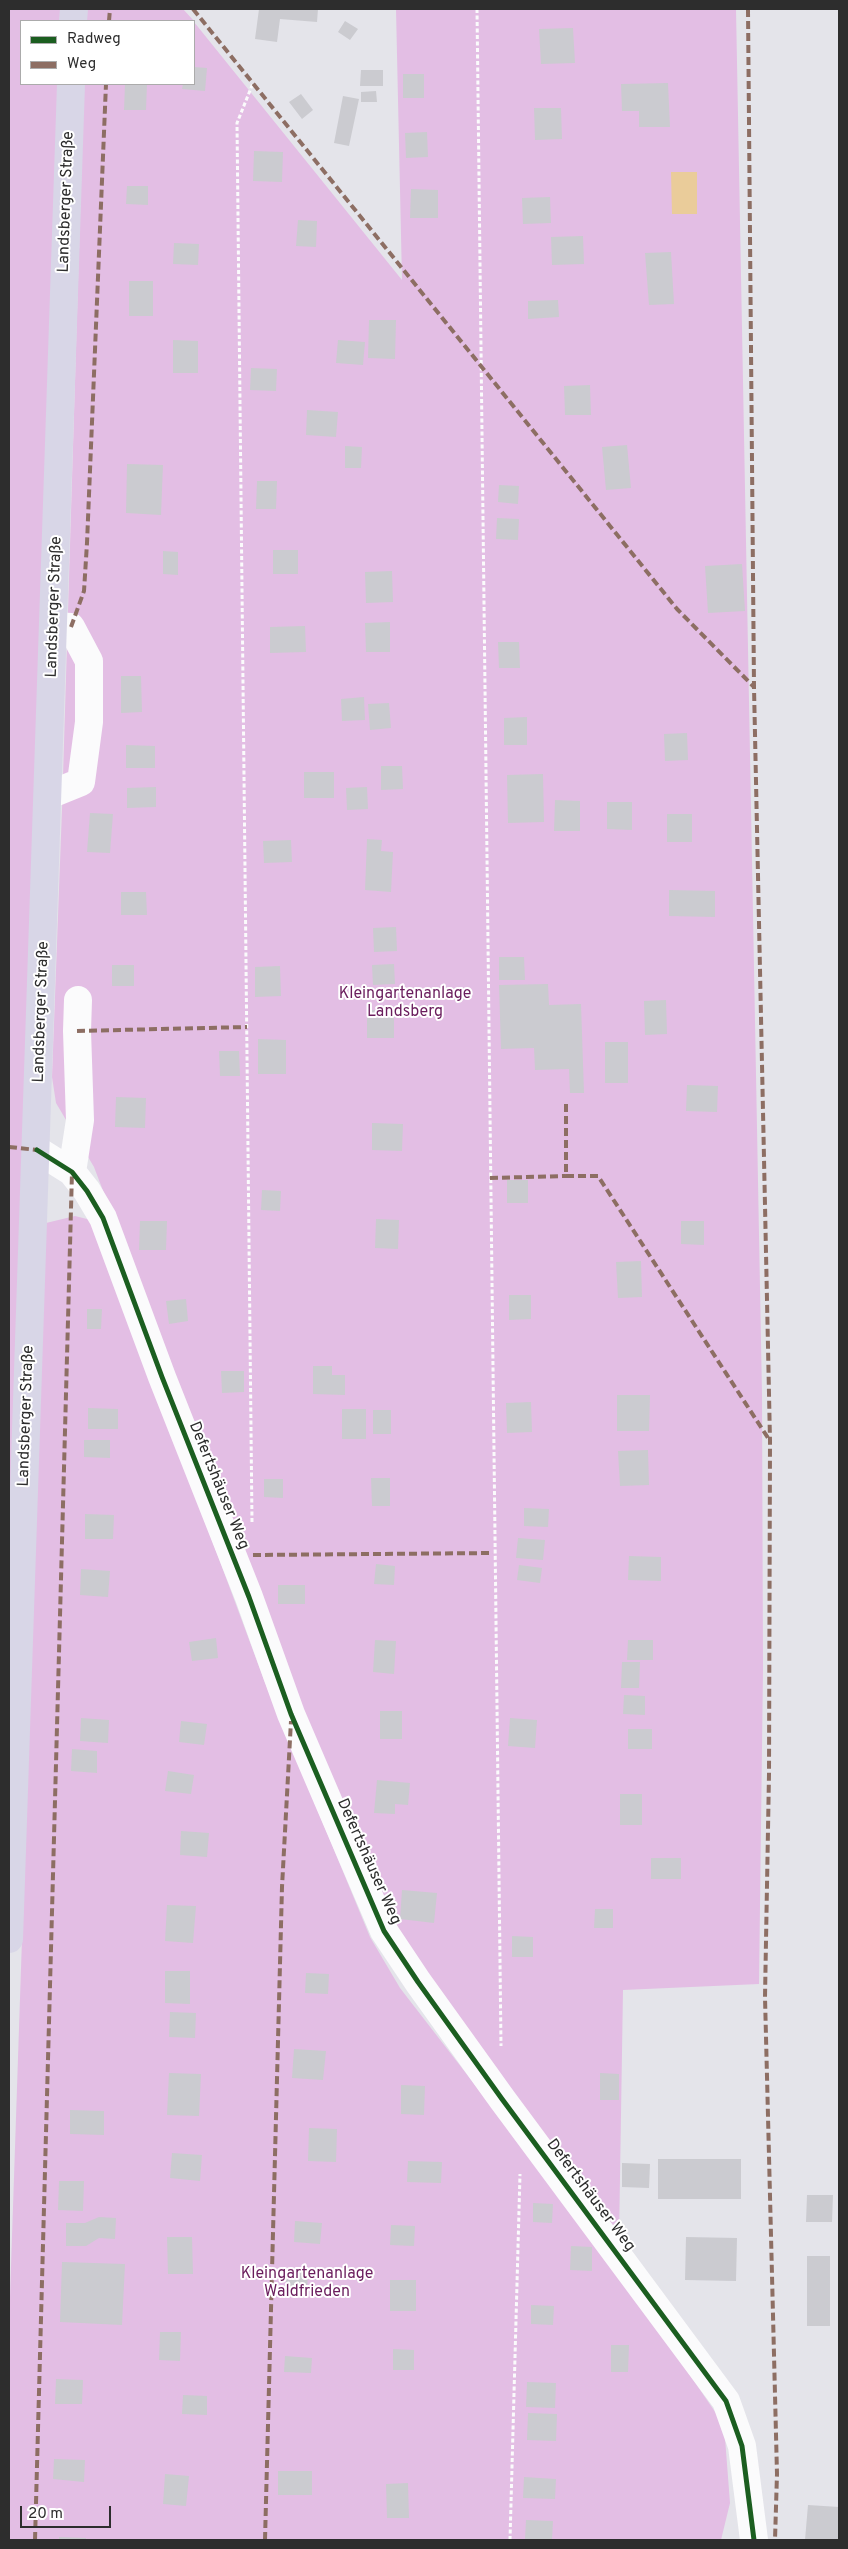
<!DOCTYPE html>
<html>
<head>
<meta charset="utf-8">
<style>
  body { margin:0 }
  #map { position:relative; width:848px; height:2549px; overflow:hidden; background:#e4e4ea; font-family:Overpass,sans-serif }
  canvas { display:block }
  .frame { position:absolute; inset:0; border:10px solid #2d2d2d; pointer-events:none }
  .legend { position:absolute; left:20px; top:20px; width:175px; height:65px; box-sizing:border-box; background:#fff; border:1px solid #ababab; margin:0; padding:6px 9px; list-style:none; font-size:15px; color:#2d2d2d }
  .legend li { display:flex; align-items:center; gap:10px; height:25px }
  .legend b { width:25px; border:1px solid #ababab }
  .scale { position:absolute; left:20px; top:2506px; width:91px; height:22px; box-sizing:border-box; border:2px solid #2d2d2d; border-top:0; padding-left:6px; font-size:15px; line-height:18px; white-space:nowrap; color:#2d2d2d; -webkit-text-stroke:4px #fff; paint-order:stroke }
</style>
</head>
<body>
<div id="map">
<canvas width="848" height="2549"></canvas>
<div class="frame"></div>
<ul class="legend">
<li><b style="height:6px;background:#1b5e20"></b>Radweg</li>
<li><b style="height:6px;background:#8d6e63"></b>Weg</li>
</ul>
<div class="scale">20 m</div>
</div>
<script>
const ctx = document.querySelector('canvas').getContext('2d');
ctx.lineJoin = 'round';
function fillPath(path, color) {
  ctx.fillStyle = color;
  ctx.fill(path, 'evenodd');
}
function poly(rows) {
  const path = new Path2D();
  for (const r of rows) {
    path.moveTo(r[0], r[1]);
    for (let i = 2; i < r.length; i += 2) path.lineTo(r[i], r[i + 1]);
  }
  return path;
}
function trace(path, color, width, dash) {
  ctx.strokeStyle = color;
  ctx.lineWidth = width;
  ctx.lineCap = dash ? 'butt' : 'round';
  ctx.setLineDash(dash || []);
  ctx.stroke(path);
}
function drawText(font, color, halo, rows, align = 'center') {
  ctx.font = font + ' Overpass,sans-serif';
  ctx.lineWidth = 4;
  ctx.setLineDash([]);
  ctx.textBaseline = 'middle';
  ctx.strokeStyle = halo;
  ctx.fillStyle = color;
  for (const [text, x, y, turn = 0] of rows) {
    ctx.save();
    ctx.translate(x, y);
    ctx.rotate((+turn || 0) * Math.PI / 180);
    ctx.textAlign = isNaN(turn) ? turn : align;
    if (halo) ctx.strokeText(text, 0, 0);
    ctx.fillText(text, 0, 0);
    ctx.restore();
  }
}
const green = poly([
  [9,9,61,9,60,21,21,21,21,84,58,84,9,1555],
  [86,9,183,9,194,21,86,21],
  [396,9,736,9,762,1394,763,1669,759,1984,623,1990,619,2239,395,1929,272,1635,94,1167,56,1103,52,1077,62,809,84,84,194,84,194,22,402,280],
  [75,1216,91,1220,128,1314,264,1680,370,1937,400,1988,619,2271,724,2425,730,2503,721,2540,9,2540,9,2326,46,1223]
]);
const water = poly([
  [671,172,697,172,697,214,672,214]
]);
const building = poly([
  [259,9,318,9,317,22,280,19,277,42,255,39],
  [345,21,358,29,350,40,338,32],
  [573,28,575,63,541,64,539,29],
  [194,67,207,68,205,91,182,89,183,84,194,84],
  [361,70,383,70,383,86,360,86],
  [403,74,424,74,424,98,403,98],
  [668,83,670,127,639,127,639,111,622,111,621,84],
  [125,84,147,84,146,110,124,110],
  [376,91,377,102,361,102,361,92],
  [301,94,313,110,302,119,289,102],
  [343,96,359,99,349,146,334,143],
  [534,108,561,108,562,139,535,140],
  [427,132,428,157,406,158,405,133],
  [254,151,283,152,282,182,253,181],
  [127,186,148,186,148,205,126,204],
  [411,189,438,190,438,218,410,218],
  [550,197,551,223,523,224,522,198],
  [298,220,317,221,316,247,296,246],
  [583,236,584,264,552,265,551,237],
  [174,243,199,244,198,265,173,264],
  [671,252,674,304,649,305,645,253],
  [129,281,153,281,153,316,129,316],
  [558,300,559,317,528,319,528,301],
  [369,320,396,320,395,359,368,358],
  [173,340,198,341,198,373,173,373],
  [338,340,365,342,363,365,336,363],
  [251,368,277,369,276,391,250,390],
  [590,385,591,415,565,415,564,386],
  [307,410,338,412,336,437,306,435],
  [627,445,631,488,606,490,602,447],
  [345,446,362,447,361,468,345,468],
  [127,464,163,465,161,515,126,513],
  [257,481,277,481,276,509,256,509],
  [499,485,519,486,518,504,498,502],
  [497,518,519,519,518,540,496,539],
  [273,550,298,550,298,574,273,574],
  [163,551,178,552,178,575,163,574],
  [742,564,745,611,708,613,705,566],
  [392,571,393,602,366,603,365,572],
  [390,622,390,652,366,652,365,623],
  [305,626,306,652,270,653,270,627],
  [498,642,519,642,520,668,499,668],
  [121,676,141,676,142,712,121,713],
  [364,697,365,720,342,721,341,699],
  [389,703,391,728,370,730,368,704],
  [527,717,527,745,504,745,504,718],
  [687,733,688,760,665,761,664,734],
  [126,745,155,746,155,768,126,768],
  [381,766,402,766,403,789,381,790],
  [304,772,334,772,334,798,304,798],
  [543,774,544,822,508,823,507,775],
  [156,787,156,807,127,808,127,788],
  [367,787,368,809,347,810,346,788],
  [555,800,580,801,580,831,554,831],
  [607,802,632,802,632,830,607,829],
  [90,813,113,814,110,853,87,852],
  [667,814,692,814,692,842,667,842],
  [367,839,382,840,381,851,393,852,391,892,365,890],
  [291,840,292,862,264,863,263,841],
  [669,890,715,891,715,917,669,916],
  [121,892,146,892,147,915,121,915],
  [396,927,397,951,374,952,373,928],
  [499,957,524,957,525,980,499,980],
  [394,964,395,984,373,985,372,965],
  [112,965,134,965,134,986,112,986],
  [280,966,281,996,255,997,255,967],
  [548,984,549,1005,581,1004,584,1093,570,1093,569,1069,535,1070,534,1048,501,1049,499,985],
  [666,1000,667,1034,645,1035,644,1001],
  [367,1010,394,1010,394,1038,367,1038],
  [258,1039,286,1040,286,1074,258,1074],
  [605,1042,628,1042,628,1083,605,1083],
  [219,1051,239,1051,240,1076,220,1076],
  [687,1085,718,1086,717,1112,686,1111],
  [116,1097,146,1098,145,1128,115,1127],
  [372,1123,403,1124,402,1151,372,1150],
  [507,1180,528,1180,528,1203,507,1203],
  [262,1190,281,1191,280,1211,261,1210],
  [376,1219,399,1220,398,1249,375,1248],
  [140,1221,167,1221,166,1250,139,1250],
  [681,1221,704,1221,704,1245,681,1244],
  [641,1261,642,1297,618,1298,616,1262],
  [509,1295,531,1295,531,1319,509,1320],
  [186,1299,188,1321,169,1324,166,1301],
  [87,1309,102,1309,101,1329,87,1329],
  [313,1366,332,1366,332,1375,345,1375,345,1395,313,1394],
  [221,1371,244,1371,244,1392,222,1393],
  [617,1395,650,1395,649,1431,617,1431],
  [531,1402,532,1432,507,1433,506,1403],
  [88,1408,118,1409,118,1429,88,1429],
  [342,1409,366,1409,366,1439,342,1439],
  [373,1410,391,1410,391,1434,373,1434],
  [84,1440,110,1440,110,1458,84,1457],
  [648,1450,649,1485,620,1486,618,1451],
  [371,1478,390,1478,390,1506,372,1506],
  [264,1479,283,1479,283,1498,264,1497],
  [524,1508,549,1509,548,1527,524,1526],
  [85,1514,114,1515,113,1539,85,1539],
  [518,1538,545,1540,543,1560,516,1558],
  [629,1556,661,1557,661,1581,628,1580],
  [376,1564,395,1566,394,1585,374,1584],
  [519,1565,542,1568,540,1583,517,1580],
  [81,1569,110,1571,108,1597,80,1595],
  [278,1585,305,1585,305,1604,278,1604],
  [216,1638,218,1658,192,1661,189,1642],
  [375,1640,396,1641,394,1674,373,1672],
  [628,1640,653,1640,653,1660,627,1660],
  [622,1662,640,1662,639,1688,621,1688],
  [624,1695,645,1696,645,1715,623,1714],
  [380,1711,402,1711,402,1739,380,1739],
  [81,1718,109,1720,108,1743,80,1741],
  [510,1718,537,1720,535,1748,508,1746],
  [181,1721,207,1724,204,1745,179,1742],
  [628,1729,652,1729,652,1749,628,1749],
  [72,1749,97,1751,97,1773,71,1771],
  [168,1771,194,1775,191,1794,165,1791],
  [377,1780,410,1783,408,1805,395,1804,395,1814,374,1813],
  [620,1794,642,1794,642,1825,620,1825],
  [181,1831,209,1833,207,1857,180,1855],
  [651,1858,681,1858,681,1879,651,1879],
  [402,1890,437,1893,434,1923,400,1919],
  [167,1905,196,1906,193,1943,165,1941],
  [595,1909,613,1909,613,1928,594,1928],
  [512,1936,533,1937,533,1957,512,1957],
  [165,1971,190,1971,190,2004,165,2003],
  [306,1973,329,1974,328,1994,305,1993],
  [170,2012,196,2013,195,2038,169,2037],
  [294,2049,326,2051,323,2080,292,2078],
  [169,2073,201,2074,199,2116,167,2115],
  [600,2073,619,2074,619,2100,600,2100],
  [401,2085,425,2086,424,2115,401,2114],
  [70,2110,104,2111,104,2135,70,2134],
  [309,2128,337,2129,336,2162,308,2161],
  [172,2153,202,2155,200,2181,170,2178],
  [658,2159,741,2159,741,2199,658,2199],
  [408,2161,442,2162,441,2183,407,2182],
  [622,2163,650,2164,649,2188,622,2187],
  [59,2181,84,2181,83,2211,58,2210],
  [807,2195,833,2195,832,2222,806,2222],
  [533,2203,553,2204,552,2223,533,2222],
  [99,2217,116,2218,115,2239,99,2238,86,2246,66,2246,66,2223,85,2223],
  [295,2221,322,2223,320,2244,294,2242],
  [391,2225,415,2226,414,2246,390,2245],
  [167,2237,192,2237,193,2274,168,2274],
  [686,2237,737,2238,736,2281,685,2280],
  [571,2246,592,2247,592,2271,570,2270],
  [807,2256,830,2256,830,2326,807,2326],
  [62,2262,125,2264,122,2325,60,2322],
  [286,2271,308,2272,307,2292,286,2291],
  [390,2280,416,2280,416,2311,390,2311],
  [531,2305,554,2306,553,2325,531,2324],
  [160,2332,181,2332,180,2361,159,2360],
  [611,2345,629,2345,628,2372,611,2372],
  [393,2349,414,2350,414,2370,393,2370],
  [285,2356,312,2358,311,2373,284,2372],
  [56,2379,83,2380,82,2404,55,2404],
  [527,2382,556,2383,555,2408,526,2407],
  [183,2395,207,2396,207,2415,182,2414],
  [528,2413,557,2414,556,2441,527,2440],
  [54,2459,85,2460,84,2482,53,2479],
  [278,2471,312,2471,312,2495,278,2495],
  [165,2474,189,2476,186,2506,163,2504],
  [524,2477,556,2479,555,2499,523,2498],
  [408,2483,409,2518,387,2518,386,2484],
  [808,2505,839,2507,839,2540,805,2540],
  [526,2520,553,2521,552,2540,525,2539],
  [59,2537,86,2538,86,2540,59,2540]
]);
const path = poly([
  [477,9,501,2046],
  [252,1522,237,123,253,83],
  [510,2540,520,2174]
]);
const minor = poly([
  [49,795,81,782,89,722,89,661,71,627,54,626],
  [37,1150,72,1172,87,1191,103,1218,162,1377,249,1597,291,1714,384,1931,418,1982,502,2099,726,2401,742,2446,754,2540],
  [72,1172,80,1120,77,1031,78,1000]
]);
const major = poly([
  [73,21,74,9],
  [9,1939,71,84]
]);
const quiet = poly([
  [193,9,677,609,754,687],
  [748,9,754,687,770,1441,769,1774,765,1997,777,2474,775,2540],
  [109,21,110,9],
  [71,627,84,591,87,543,106,84],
  [77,1031,247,1027],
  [566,1104,566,1176,598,1176,770,1441],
  [9,1147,37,1150],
  [490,1178,566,1176],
  [253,1555,493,1553],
  [9,1899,10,1899],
  [35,2540,72,1172],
  [265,2540,282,1887,291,1721]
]);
const cycleway = poly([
  [37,1150,72,1172,87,1191,103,1218,162,1377,249,1597,291,1714,384,1931,418,1982,502,2099,726,2401,742,2446,754,2540]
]);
const streetNames = [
  ["Landsberger Straße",67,202,-88],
  ["Landsberger Straße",55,607,-88],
  ["Landsberger Straße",42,1012,-88],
  ["Landsberger Straße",27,1416,-88],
  ["Defertshäuser Weg",218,1486,68],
  ["Defertshäuser Weg",368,1862,66],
  ["Defertshäuser Weg",590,2196,53]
];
const parkNames = [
  ["Kleingartenanlage",405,995],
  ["Landsberg",405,1013],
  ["Kleingartenanlage",307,2275],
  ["Waldfrieden",307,2293]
];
fillPath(green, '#e3bee4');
fillPath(water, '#eacc9a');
fillPath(building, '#cbcbd0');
trace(path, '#fbfbfc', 3, [4, 2.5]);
trace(minor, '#fbfbfc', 28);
trace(major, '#d8d6e7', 28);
trace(quiet, '#8d6e63', 4, [8, 4]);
trace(cycleway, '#1b5e20', 5);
drawText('16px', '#2d2d2d', '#fff', streetNames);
drawText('16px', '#6a1d5d', '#fff', parkNames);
</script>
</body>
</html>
